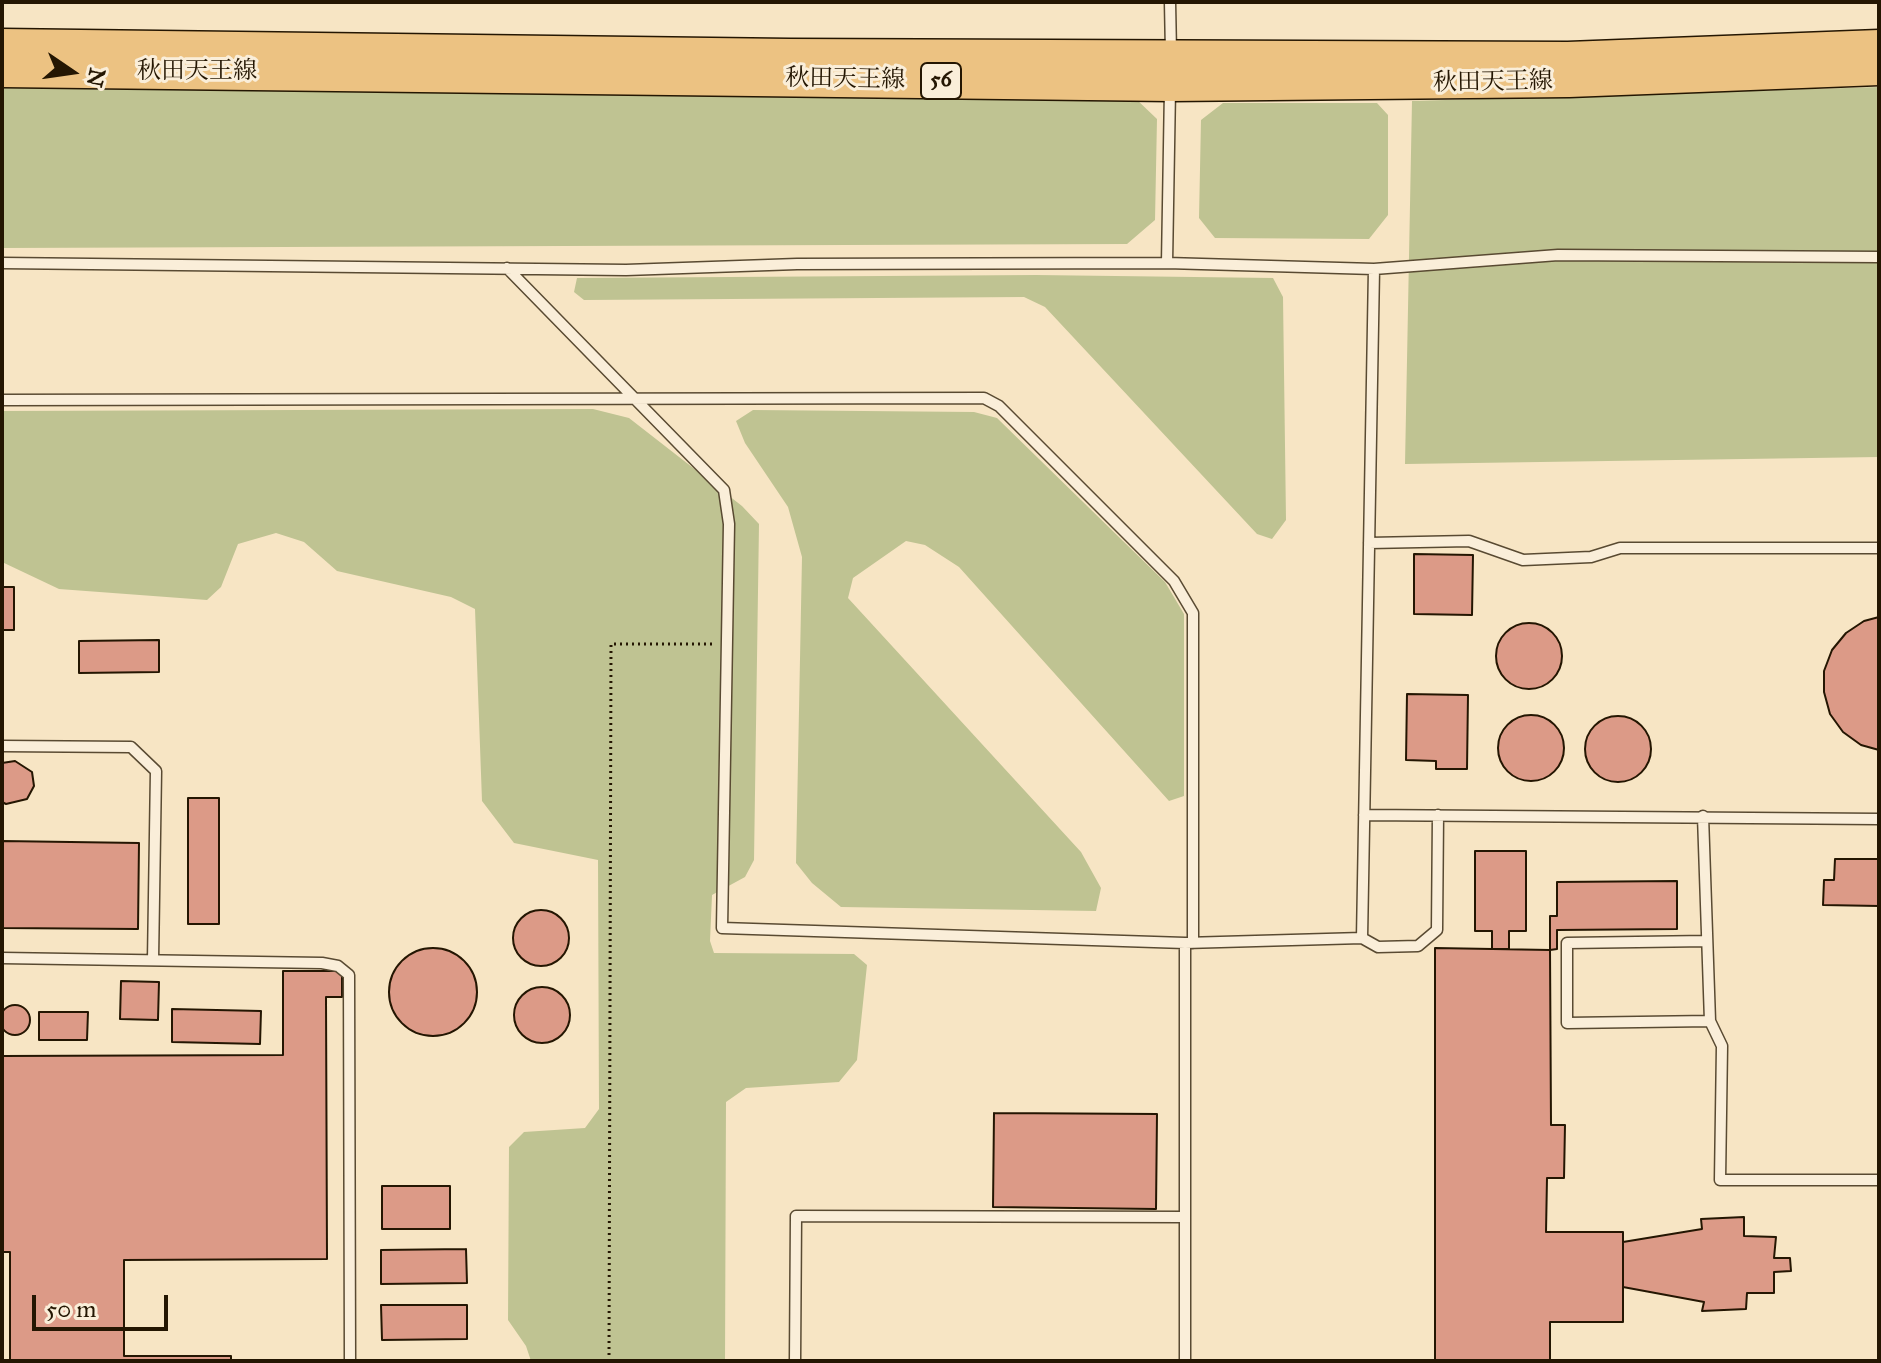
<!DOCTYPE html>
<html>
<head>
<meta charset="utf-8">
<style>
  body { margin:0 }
  #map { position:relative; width:1881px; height:1363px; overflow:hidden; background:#f7e5c4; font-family:"IM FELL Great Primer",serif }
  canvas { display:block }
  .frame { position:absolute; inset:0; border:4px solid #241602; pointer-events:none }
  .north { position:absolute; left:32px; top:32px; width:80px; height:80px; -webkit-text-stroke:6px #faeed9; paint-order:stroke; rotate:103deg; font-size:22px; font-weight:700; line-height:32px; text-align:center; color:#241602 }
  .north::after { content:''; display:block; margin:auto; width:28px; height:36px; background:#241602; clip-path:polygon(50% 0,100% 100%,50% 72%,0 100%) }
  .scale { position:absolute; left:32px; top:1295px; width:136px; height:36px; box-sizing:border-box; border:4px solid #241602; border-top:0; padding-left:10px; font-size:24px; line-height:28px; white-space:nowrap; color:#241602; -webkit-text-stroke:6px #faeed9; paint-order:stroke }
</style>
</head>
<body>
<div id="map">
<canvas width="1881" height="1363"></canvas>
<div class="frame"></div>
<div class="north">N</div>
<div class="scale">50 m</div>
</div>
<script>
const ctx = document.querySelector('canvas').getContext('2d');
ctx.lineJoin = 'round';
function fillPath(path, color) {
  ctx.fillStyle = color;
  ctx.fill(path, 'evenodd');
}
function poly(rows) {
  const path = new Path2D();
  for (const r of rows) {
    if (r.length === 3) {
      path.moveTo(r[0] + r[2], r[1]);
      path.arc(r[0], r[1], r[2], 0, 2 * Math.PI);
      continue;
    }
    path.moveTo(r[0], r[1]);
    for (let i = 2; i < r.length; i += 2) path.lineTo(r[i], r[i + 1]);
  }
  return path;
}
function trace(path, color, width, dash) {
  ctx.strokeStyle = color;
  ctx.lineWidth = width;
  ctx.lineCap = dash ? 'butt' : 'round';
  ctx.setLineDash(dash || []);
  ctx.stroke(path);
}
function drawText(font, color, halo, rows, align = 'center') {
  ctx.font = font + ' "IM FELL Great Primer","Noto Serif JP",serif';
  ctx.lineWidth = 6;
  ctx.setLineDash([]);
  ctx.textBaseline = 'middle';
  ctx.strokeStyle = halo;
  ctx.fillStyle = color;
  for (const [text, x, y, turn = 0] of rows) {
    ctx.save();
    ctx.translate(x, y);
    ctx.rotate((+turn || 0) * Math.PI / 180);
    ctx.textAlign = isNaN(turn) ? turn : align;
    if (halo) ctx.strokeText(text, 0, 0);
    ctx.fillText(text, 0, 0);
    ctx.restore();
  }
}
const green = poly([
  [2,84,1135,98,1157,119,1155,220,1127,244,2,248],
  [1879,87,1879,457,1405,464,1412,101],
  [1223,103,1377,103,1388,115,1388,215,1369,239,1215,238,1199,218,1201,120],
  [1036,275,1273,278,1283,297,1286,520,1272,539,1257,534,1045,307,1024,297,584,300,574,292,577,278],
  [593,409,629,418,742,506,759,524,754,860,745,877,712,895,710,941,714,953,854,954,867,965,857,1060,839,1082,746,1088,726,1102,725,1361,531,1361,526,1346,508,1320,509,1147,524,1132,585,1128,599,1109,598,860,514,843,482,801,475,609,451,597,337,571,304,542,276,533,238,544,221,587,207,600,59,589,2,562,2,411],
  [753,410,974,412,997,418,1165,582,1184,614,1184,796,1169,801,959,567,925,545,906,541,853,578,848,598,1081,852,1101,888,1096,911,841,907,812,883,796,863,802,557,788,507,745,443,736,421]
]);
const building = poly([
  [1414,554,1473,555,1472,615,1414,614,1414,554],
  [2,587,14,587,14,630,2,630,2,587],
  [1879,617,1879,750,1861,745,1843,732,1830,714,1824,692,1824,671,1832,650,1846,633,1864,621,1879,617],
  [1529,656,33],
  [159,640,159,672,79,673,79,641,159,640],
  [1407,694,1468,695,1467,769,1436,769,1436,761,1406,760,1407,694],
  [1531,748,33],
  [1618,749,33],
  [15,761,32,772,34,786,27,799,6,804,2,802,2,763,15,761],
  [188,798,219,798,219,924,188,924,188,798],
  [2,841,139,843,138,929,2,928,2,841],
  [1475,851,1526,851,1526,931,1509,931,1509,949,1492,949,1492,931,1475,931,1475,851],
  [1835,859,1879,859,1879,906,1823,905,1824,880,1834,880,1835,859],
  [1677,881,1677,929,1557,930,1557,949,1550,950,1550,916,1557,916,1557,882,1677,881],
  [541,938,28],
  [1435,948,1550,950,1551,1125,1565,1125,1564,1178,1547,1178,1546,1232,1623,1232,1623,1322,1550,1322,1550,1361,1435,1361,1435,948],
  [433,992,44],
  [283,971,342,971,342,997,326,997,327,1259,124,1260,124,1356,231,1356,231,1361,10,1361,10,1252,2,1252,2,1056,283,1055,283,971],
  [121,981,159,982,158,1020,120,1019,121,981],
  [542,1015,28],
  [15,1020,15],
  [172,1009,261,1011,260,1044,172,1042,172,1009],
  [39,1012,88,1012,87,1040,39,1040,39,1012],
  [994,1113,1157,1114,1156,1209,993,1207,994,1113],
  [382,1186,450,1186,450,1229,382,1229,382,1186],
  [1744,1217,1744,1236,1776,1237,1774,1258,1790,1258,1791,1271,1774,1272,1774,1293,1747,1293,1746,1309,1702,1311,1704,1302,1623,1287,1623,1242,1702,1229,1701,1219,1744,1217],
  [466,1249,467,1283,381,1284,381,1250,466,1249],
  [381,1305,467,1305,467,1339,382,1340,381,1305]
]);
const path = poly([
  [609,1361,611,644,714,644]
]);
const service = poly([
  [1170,2,1171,53],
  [2,263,626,270,797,264,1167,263,1374,269,1558,255,1879,257],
  [1167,263,1170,89],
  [507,268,724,490,729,524,722,928,1185,943,1362,938,1374,269],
  [2,400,984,398,999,406,1174,581,1193,613,1193,943],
  [1369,543,1469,541,1523,560,1591,557,1620,548,1879,548],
  [2,746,131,747,156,771,153,960],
  [1364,815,1879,819],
  [1703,816,1710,1021,1722,1046,1720,1180,1879,1180],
  [1362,938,1378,947,1418,946,1437,930,1438,815],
  [1707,941,1567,943,1567,1023,1710,1021],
  [1185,943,1185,1361],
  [2,958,322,963,338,966,349,975,350,1361],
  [795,1361,796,1216,1185,1217]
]);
const primary = poly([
  [2,45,790,55,1568,58,1879,46],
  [2,71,1171,85,1569,81,1879,69]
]);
const shields = [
  [941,81,40]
];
const shieldNames = [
  ["56",941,81]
];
const streetNames = [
  ["秋田天王線",197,72],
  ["秋田天王線",845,80,1],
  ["秋田天王線",1493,83,-1]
];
fillPath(green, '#bfc392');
fillPath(building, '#dc9a87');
trace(building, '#241602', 2);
trace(service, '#594a32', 13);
trace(primary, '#241602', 35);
trace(path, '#241602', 3, [2, 4]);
trace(service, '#faeed9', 10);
trace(primary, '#ecc282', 32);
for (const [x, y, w] of shields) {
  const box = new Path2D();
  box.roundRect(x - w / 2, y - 18, w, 36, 6);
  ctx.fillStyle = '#faeed9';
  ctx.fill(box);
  trace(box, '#241602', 2);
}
drawText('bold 22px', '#241602', null, shieldNames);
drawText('24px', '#241602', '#faeed9', streetNames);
</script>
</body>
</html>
